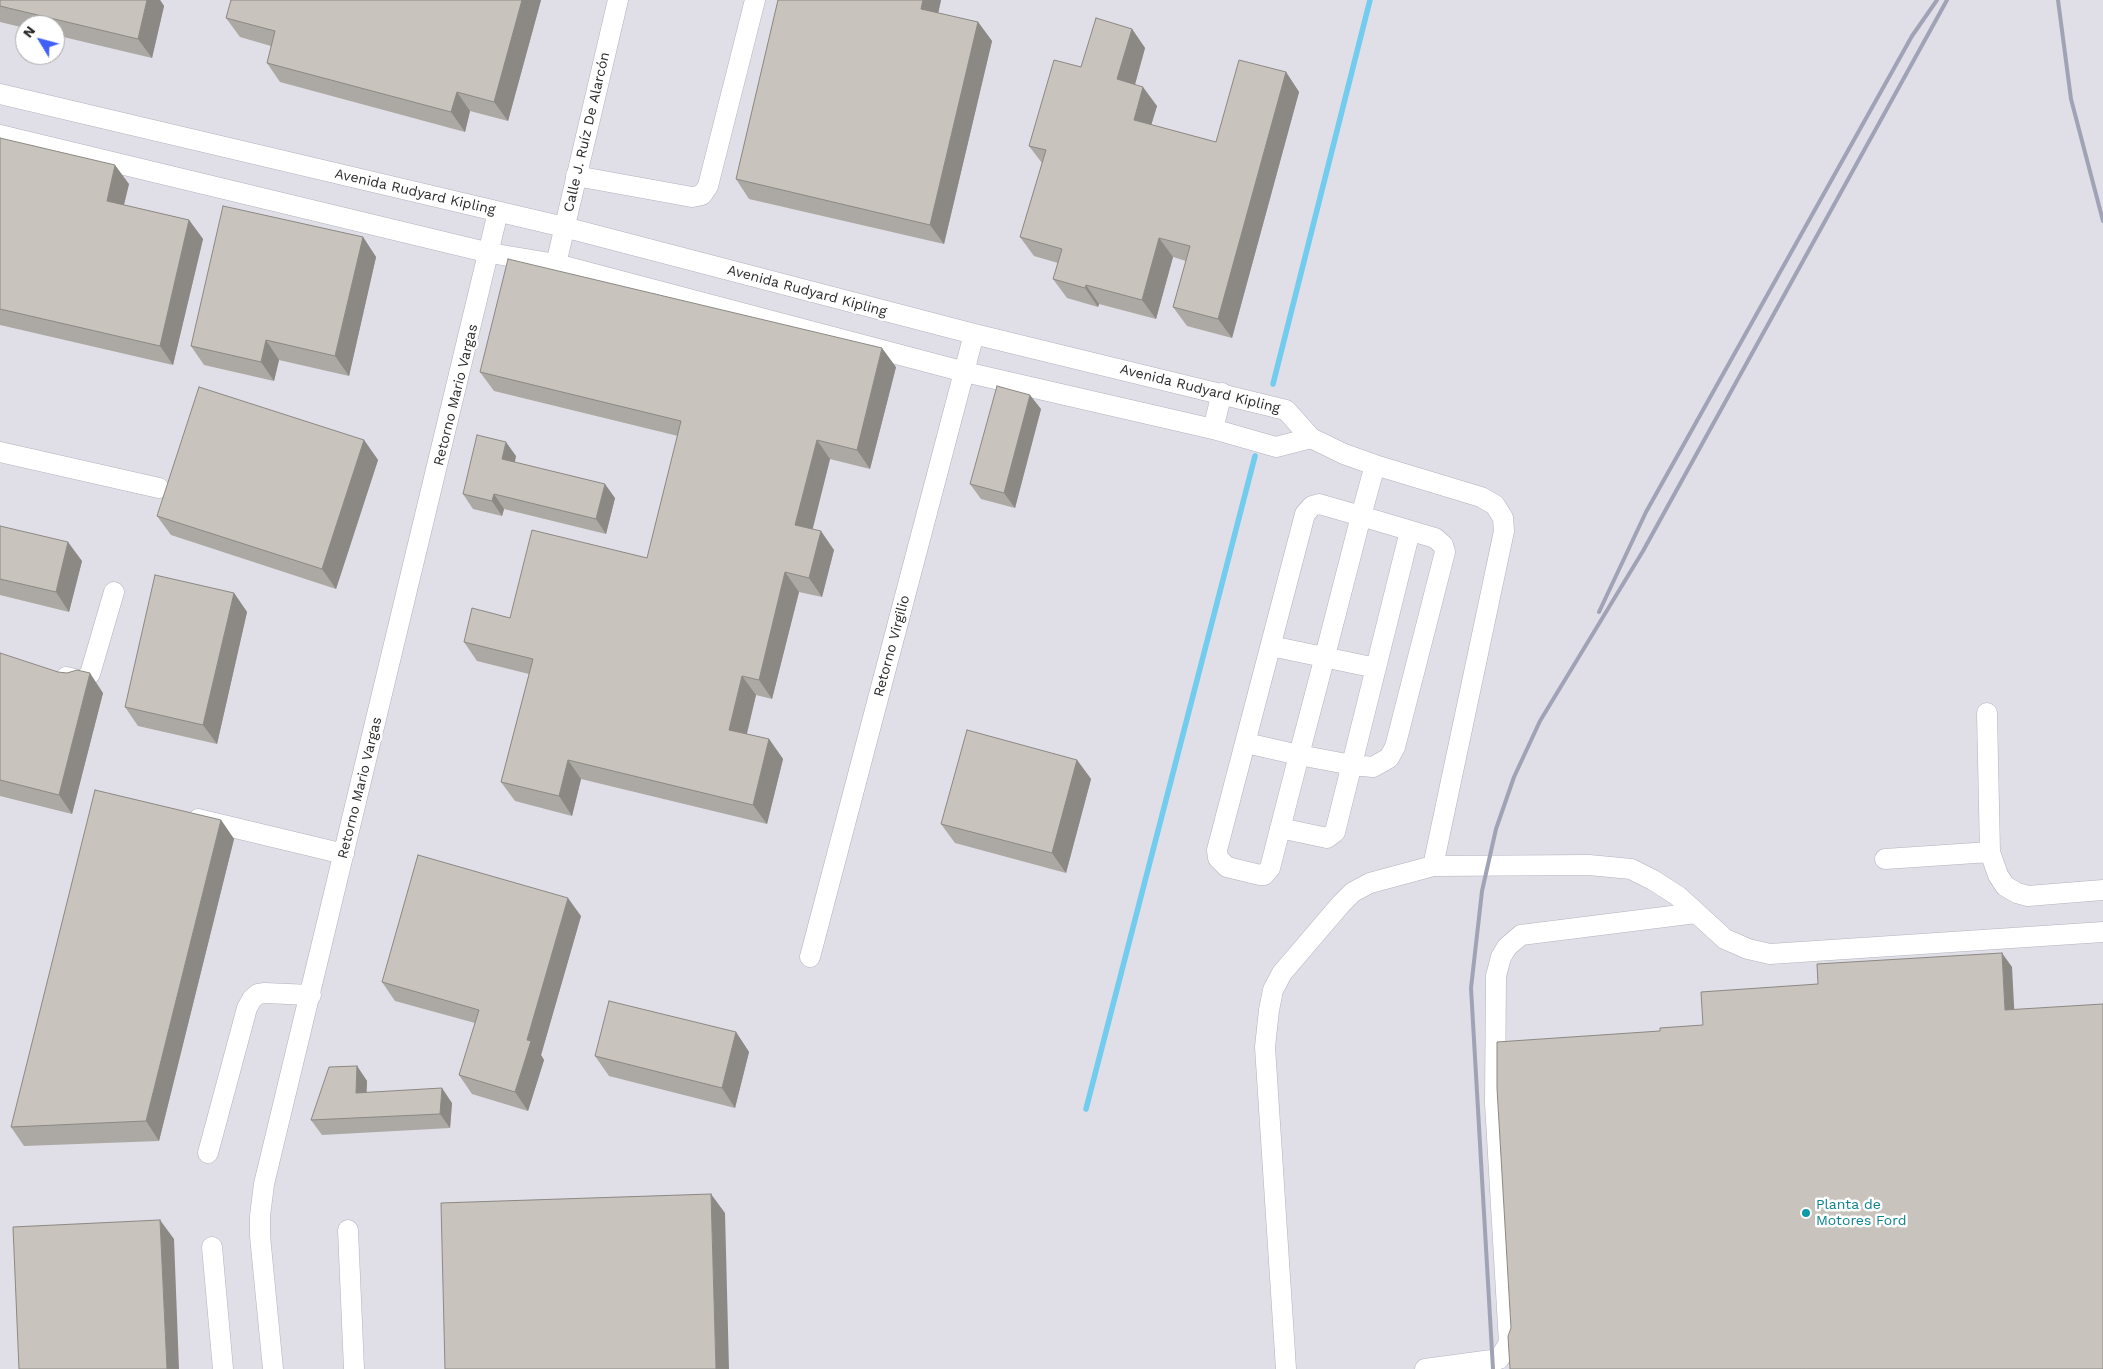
<!DOCTYPE html>
<html>
<head>
<meta charset="utf-8">
<style>
  body { margin:0 }
  #map { position:relative; width:2103px; height:1369px; overflow:hidden; background:#ede6de; font-family:"Work Sans",sans-serif }
  canvas { display:block }
  .north { position:absolute; left:15px; top:15px; width:50px; height:50px; box-sizing:border-box; background:#fff; border:1px solid #aaa; border-radius:50%; rotate:307deg; font-size:14px; font-weight:700; line-height:20px; text-align:center; color:#2b2b2b }
  .north::after { content:''; display:block; margin:auto; width:18px; height:22px; background:#4061f8; clip-path:polygon(50% 0,100% 100%,50% 72%,0 100%) }
</style>
</head>
<body>
<div id="map">
<canvas width="2103" height="1369"></canvas>
<div class="north">N</div>
</div>
<script>
const ctx = document.querySelector('canvas').getContext('2d');
ctx.lineJoin = 'round';
function fillPath(path, color) {
  ctx.fillStyle = color;
  ctx.fill(path, 'evenodd');
}
function poly(rows) {
  const path = new Path2D();
  for (const r of rows) {
    path.moveTo(r[0], r[1]);
    for (let i = 2; i < r.length; i += 2) path.lineTo(r[i], r[i + 1]);
  }
  return path;
}
function trace(path, color, width, dash) {
  ctx.strokeStyle = color;
  ctx.lineWidth = width;
  ctx.lineCap = dash ? 'butt' : 'round';
  ctx.setLineDash(dash || []);
  ctx.stroke(path);
}
function drawText(font, color, halo, rows, align = 'center') {
  ctx.font = font + ' "Work Sans",sans-serif';
  ctx.lineWidth = 5;
  ctx.setLineDash([]);
  ctx.textBaseline = 'middle';
  ctx.strokeStyle = halo;
  ctx.fillStyle = color;
  for (const [text, x, y, turn = 0] of rows) {
    ctx.save();
    ctx.translate(x, y);
    ctx.rotate((+turn || 0) * Math.PI / 180);
    ctx.textAlign = isNaN(turn) ? turn : align;
    if (halo) ctx.strokeText(text, 0, 0);
    ctx.fillText(text, 0, 0);
    ctx.restore();
  }
}
const industrial = poly([
  [0,0,2103,0,2103,1369,0,1369],
  [25,25,55,25,55,55,25,55]
]);
const stream = poly([
  [1273,384,1370,0],
  [1086,1109,1255,456]
]);
const minor = poly([
  [0,94,564,227,974,334,1286,410,1311,438,1344,454,1375,465,1481,497,1495,505,1503,518,1504,531,1433,866],
  [0,135,490,253,556,264,965,372,1213,429,1276,447,1311,438],
  [576,176,692,197,702,195,708,186,755,0],
  [556,264,618,0],
  [1213,429,1222,393],
  [0,452,159,488],
  [1271,646,1376,668],
  [66,677,82,681,90,674,114,592],
  [1987,713,1990,852,1998,875,2005,886,2017,893,2028,896,2103,890],
  [1246,743,1299,755,1352,765,1373,767,1389,758,1395,747,1445,552,1443,545,1435,538,1361,516,1319,504,1312,506,1305,514,1217,850,1218,858,1227,867,1260,875,1264,875,1270,868,1299,755,1325,656,1361,516,1375,465],
  [198,819,344,854],
  [1280,828,1327,838,1335,832,1410,531],
  [1885,859,1990,852],
  [810,957,974,334],
  [208,1153,247,1008,252,999,258,994,265,993,311,995],
  [348,1230,354,1369],
  [212,1247,223,1369],
  [273,1369,260,1236,260,1216,264,1184,498,212],
  [1286,1369,1265,1047,1269,1010,1273,990,1282,973,1341,904,1353,892,1370,883,1433,866,1589,865,1631,869,1653,880,1678,896,1725,939,1748,949,1770,954,2103,932],
  [1425,1369,1499,1359,1509,1343,1495,1103,1496,976,1501,957,1507,947,1521,935,1696,913]
]);
const rail = poly([
  [2058,0,2071,99,2103,221],
  [1599,612,1646,512,1912,36,1937,0],
  [1493,1369,1471,988,1482,891,1496,829,1514,777,1540,721,1643,551,1947,0]
]);
const wall = poly([
  [0,0,160,0,164,6,152,58,55,35,55,25,25,25,25,28,0,22],
  [231,0,541,0,508,121,470,111,465,132,280,82,267,63,271,46,240,37,226,18],
  [778,0,941,0,938,13,978,22,992,41,944,244,749,199,736,179],
  [1132,29,1145,48,1135,84,1157,106,1151,125,1216,142,1286,72,1299,92,1232,338,1187,326,1173,307,1186,261,1173,257,1156,319,1099,304,1098,307,1067,298,1053,279,1058,263,1034,256,1020,237,1042,163,1029,146,1081,67],
  [0,138,129,184,124,205,189,220,203,239,173,365,0,325],
  [363,237,376,257,349,376,279,360,274,381,204,365,191,346],
  [896,367,870,469,830,459,812,529,834,550,822,597,799,592,772,699,756,695,747,734,769,739,783,759,767,824,581,779,572,816,515,801,501,782,529,674,477,661,464,642,647,558,678,436,494,391,480,372],
  [1041,409,1015,508,981,499,970,484],
  [364,440,378,460,336,589,171,535,157,516],
  [516,456,515,462,615,498,606,534,504,509,502,516,473,509,463,494],
  [0,526,82,561,69,612,0,595],
  [234,593,247,612,217,744,138,726,125,707],
  [0,653,103,693,72,814,0,796],
  [1077,760,1091,779,1066,873,955,843,941,824],
  [221,820,234,839,159,1141,24,1146,11,1127],
  [581,916,541,1055,544,1060,528,1111,472,1094,459,1075,475,1023,395,1001,382,982],
  [736,1032,749,1052,735,1108,609,1076,595,1056],
  [357,1066,367,1081,366,1093,452,1103,450,1128,322,1135,311,1120]
]);
const shadedWall = poly([
  [147,0,160,0,164,6,152,58,138,39],
  [522,0,541,0,508,121,494,102],
  [923,0,941,0,935,28,921,9],
  [978,22,992,41,944,244,930,225],
  [1132,29,1145,48,1131,99,1117,79],
  [1286,72,1299,92,1232,338,1218,319],
  [1143,87,1157,106,1147,139,1134,120],
  [457,92,470,111,465,132,451,112],
  [115,165,129,184,120,220,107,201],
  [189,220,203,239,173,365,160,346],
  [363,237,376,257,349,376,335,356],
  [1159,238,1173,257,1156,319,1142,300],
  [1086,285,1099,304,1098,307,1085,288],
  [266,340,279,360,274,381,261,362],
  [882,348,896,367,870,469,857,450],
  [1030,395,1041,409,1015,508,1004,493],
  [364,440,378,460,336,589,322,569],
  [817,440,830,459,809,544,795,525],
  [506,442,516,456,512,473,502,459],
  [605,484,615,498,606,534,596,519],
  [494,494,504,509,502,516,492,501],
  [821,531,834,550,822,597,809,578],
  [68,542,82,561,69,612,56,592],
  [785,572,799,592,772,699,759,680],
  [234,593,247,612,217,744,203,725],
  [90,673,103,693,72,814,59,795],
  [742,676,756,695,743,749,729,730],
  [769,739,783,759,767,824,753,805],
  [568,760,581,779,572,816,559,796],
  [1077,760,1091,779,1066,873,1052,853],
  [221,820,234,839,159,1141,146,1121],
  [568,898,581,916,541,1055,544,1060,528,1111,515,1092,527,1040],
  [2002,953,2012,967,2015,1024,2005,1010],
  [736,1032,749,1052,735,1108,722,1088],
  [357,1066,367,1081,366,1108,356,1093],
  [442,1088,452,1103,450,1128,440,1114],
  [711,1194,725,1213,729,1369,716,1369],
  [160,1220,174,1239,179,1369,167,1369]
]);
const building = poly([
  [0,0,147,0,138,39,0,6,0,0],
  [231,0,522,0,494,102,457,92,451,112,267,63,275,31,226,18,231,0],
  [778,0,923,0,921,9,978,22,930,225,736,179,778,0],
  [1096,18,1132,29,1117,79,1143,87,1134,120,1216,142,1239,60,1286,72,1218,319,1173,307,1190,246,1159,238,1142,300,1086,285,1085,288,1053,279,1062,249,1020,237,1046,150,1029,146,1054,60,1081,67,1096,18],
  [0,138,115,165,107,201,189,220,160,346,0,309,0,138],
  [223,206,363,237,335,356,266,340,261,362,191,346,223,206],
  [508,259,882,348,857,450,817,440,795,525,821,531,809,578,785,572,759,680,742,676,729,730,769,739,753,805,568,760,559,796,501,782,533,659,464,642,472,608,510,618,532,530,647,558,681,421,480,372,508,259],
  [997,386,1030,395,1004,493,970,484,997,386],
  [199,387,364,440,322,569,157,516,199,387],
  [477,435,506,442,502,459,605,484,596,519,494,494,492,501,463,494,477,435],
  [0,526,68,542,56,592,0,579,0,526],
  [155,575,234,593,203,725,125,707,155,575],
  [0,653,58,672,67,673,77,670,90,673,59,795,0,780,0,653],
  [967,730,1077,760,1052,853,941,824,967,730],
  [95,790,221,820,146,1121,11,1127,95,790],
  [418,855,568,898,527,1040,531,1041,515,1092,459,1075,479,1010,382,982,418,855],
  [2002,953,2005,1010,2103,1004,2103,1369,1510,1369,1508,1336,1511,1328,1497,1088,1497,1042,1660,1031,1660,1028,1703,1025,1701,992,1818,984,1817,964,2002,953],
  [609,1001,736,1032,722,1088,595,1056,609,1001],
  [357,1066,356,1093,442,1088,440,1114,311,1120,329,1067,357,1066],
  [711,1194,716,1369,445,1369,441,1203,711,1194],
  [160,1220,167,1369,19,1369,13,1227,160,1220]
]);
const markers = [
  [1806,1213,5,"#0f9aa8"]
];
const streetNames = [
  ["Calle J. Ruíz De Alarcón",587,132,-77],
  ["Avenida Rudyard Kipling",415,192,13],
  ["Avenida Rudyard Kipling",807,291,15],
  ["Avenida Rudyard Kipling",1200,389,14],
  ["Retorno Mario Vargas",456,395,-76],
  ["Retorno Virgilio",892,646,-75],
  ["Retorno Mario Vargas",360,788,-76]
];
const cultureNames = [
  ["Planta de",1816,1205],
  ["Motores Ford",1816,1221]
];
fillPath(industrial, '#e0dee6');
trace(stream, '#72cced', 5.5);
trace(minor, '#b1b4bf', 21);
trace(minor, '#fff', 20);
trace(rail, '#a0a3b5', 4);
fillPath(wall, '#aca8a3');
fillPath(shadedWall, '#8c8884');
fillPath(building, '#c8c3bd');
trace(building, '#8c8884', 1);
for (const [x, y, r, color] of markers) {
  const dot = new Path2D();
  dot.arc(x, y, r, 0, 2 * Math.PI);
  ctx.fillStyle = color;
  ctx.fill(dot);
  trace(dot, '#fff', 2);
}
drawText('14px', '#2b2b2b', '#fff', streetNames);
drawText('14px', '#0d838f', '#fff', cultureNames, 'left');
</script>
</body>
</html>
